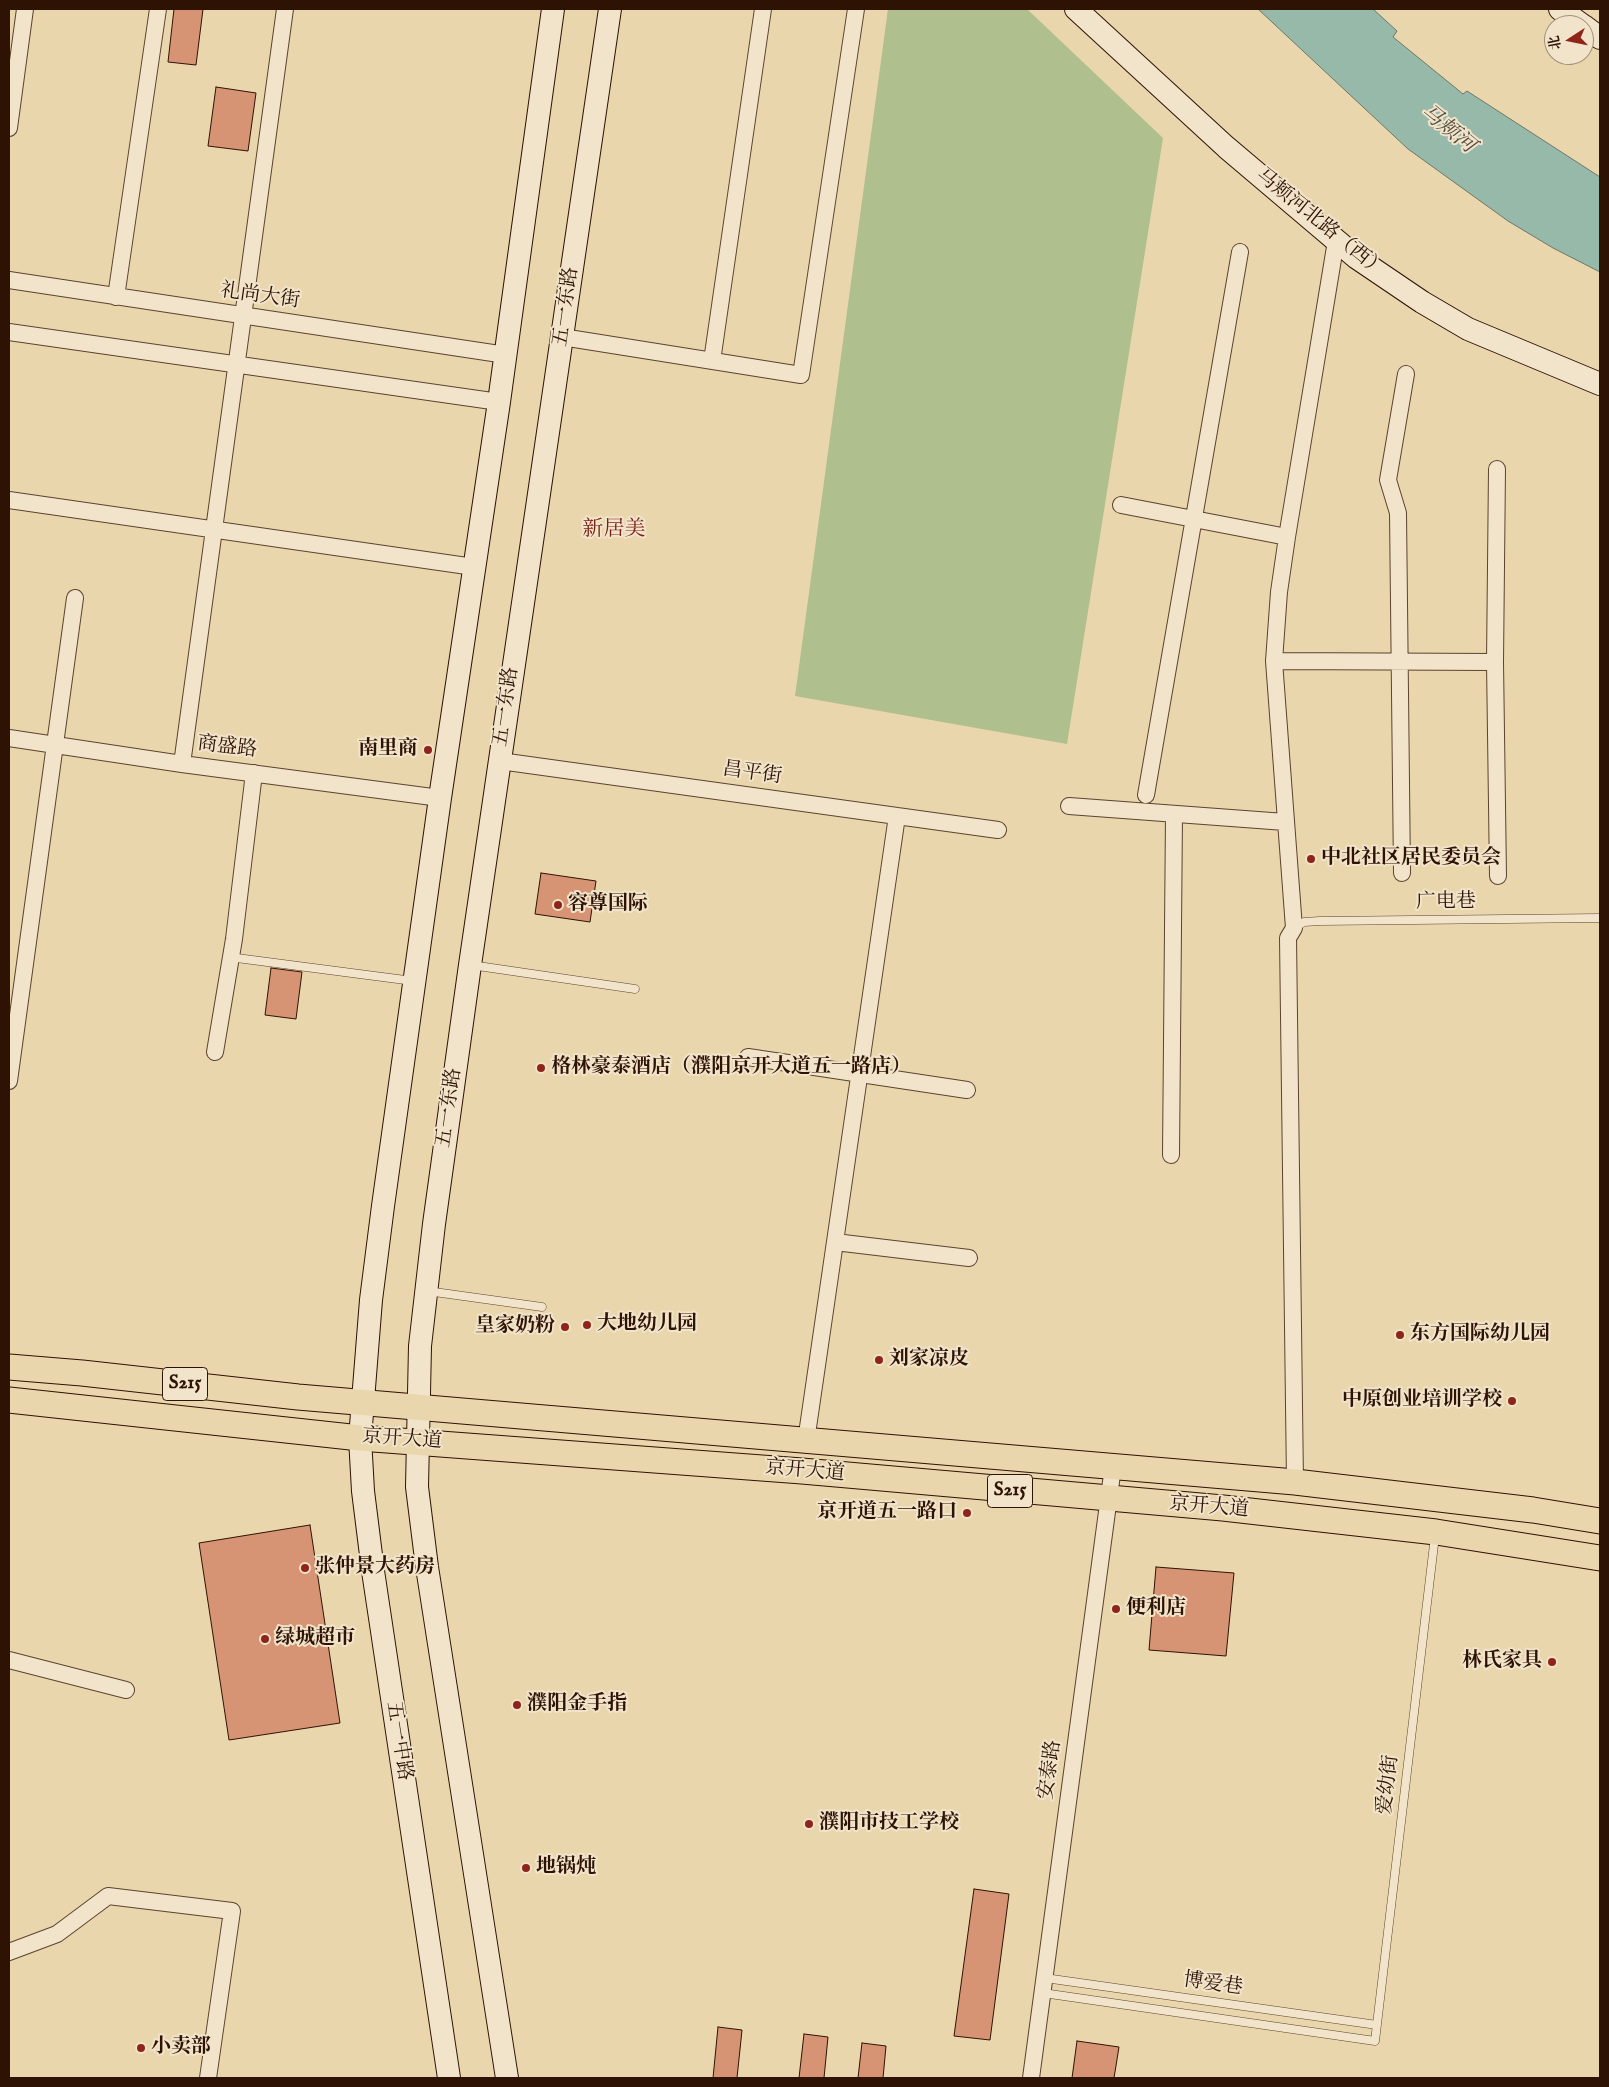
<!DOCTYPE html>
<html>
<head>
<meta charset="utf-8">
<style>
  body { margin:0 }
  #map { position:relative; width:1609px; height:2087px; overflow:hidden; background:#e9d6ad; font-family:"IM FELL English","Noto Serif SC",serif }
  canvas { display:block }
  .frame { position:absolute; inset:0; border:10px solid #2e1204; pointer-events:none }
  .north { position:absolute; left:1544px; top:15px; width:50px; height:50px; box-sizing:border-box; background:#f1e4ca; border:1px solid #a3907b; border-radius:50%; rotate:259deg; font-size:14px; font-weight:700; line-height:20px; text-align:center; color:#2e1204 }
  .north::after { content:''; display:block; margin:auto; width:18px; height:22px; background:#8f2418; clip-path:polygon(50% 0,100% 100%,50% 72%,0 100%) }
</style>
</head>
<body>
<div id="map">
<canvas width="1609" height="2087"></canvas>
<div class="frame"></div>
<div class="north">北</div>
</div>
<script>
const ctx = document.querySelector('canvas').getContext('2d');
ctx.lineJoin = 'round';
function fillPath(path, color) {
  ctx.fillStyle = color;
  ctx.fill(path, 'evenodd');
}
function poly(rows) {
  const path = new Path2D();
  for (const r of rows) {
    path.moveTo(r[0], r[1]);
    for (let i = 2; i < r.length; i += 2) path.lineTo(r[i], r[i + 1]);
  }
  return path;
}
function trace(path, color, width, dash) {
  ctx.strokeStyle = color;
  ctx.lineWidth = width;
  ctx.lineCap = dash ? 'butt' : 'round';
  ctx.setLineDash(dash || []);
  ctx.stroke(path);
}
function drawText(font, color, halo, rows, align = 'center') {
  ctx.font = font + ' "IM FELL English","Noto Serif SC",serif';
  ctx.lineWidth = 4;
  ctx.setLineDash([]);
  ctx.textBaseline = 'middle';
  ctx.strokeStyle = halo;
  ctx.fillStyle = color;
  for (const [text, x, y, turn = 0] of rows) {
    ctx.save();
    ctx.translate(x, y);
    ctx.rotate((+turn || 0) * Math.PI / 180);
    ctx.textAlign = isNaN(turn) ? turn : align;
    if (halo) ctx.strokeText(text, 0, 0);
    ctx.fillText(text, 0, 0);
    ctx.restore();
  }
}
const green = poly([
  [888,9,1027,9,1163,138,1067,744,795,696]
]);
const water = poly([
  [1258,9,1373,9,1397,31,1393,37,1463,94,1467,91,1600,177,1600,272,1553,248,1508,221,1408,149,1258,9]
]);
const building = poly([
  [174,9,203,9,196,65,168,62,174,9],
  [216,87,256,93,248,151,208,146,216,87],
  [541,873,596,881,590,922,535,914,541,873],
  [271,968,302,972,296,1019,265,1015,271,968],
  [310,1525,340,1723,229,1740,199,1543,310,1525],
  [1156,1567,1234,1573,1226,1656,1149,1650,1156,1567],
  [974,1889,1009,1894,990,2040,954,2036,974,1889],
  [718,2027,742,2030,737,2078,713,2078,718,2027],
  [804,2034,828,2037,824,2078,799,2078,804,2034],
  [1077,2041,1119,2047,1114,2078,1072,2078,1077,2041],
  [862,2043,886,2046,883,2078,858,2078,862,2043]
]);
const lane = poly([
  [1294,928,1304,922,1320,921,1600,918],
  [229,957,413,981],
  [471,965,635,989],
  [427,1291,542,1307],
  [1045,1978,1377,2025],
  [1043,1993,1375,2041,1435,1536]
]);
const street = poly([
  [9,128,25,9],
  [9,280,506,355],
  [116,297,158,9],
  [9,332,499,402],
  [562,337,801,375,856,9],
  [712,361,763,9],
  [1497,469,1495,662,1498,876],
  [9,500,474,567],
  [1121,505,1287,537],
  [1274,661,1495,662],
  [9,738,182,764,440,798],
  [500,761,998,830],
  [182,764,285,9],
  [1146,795,1240,252],
  [1069,806,1285,822],
  [1402,873,1398,513,1388,480,1406,374],
  [215,1052,234,939,254,773],
  [748,1057,967,1090],
  [9,1081,75,598],
  [1171,1155,1174,815],
  [835,1242,969,1258],
  [806,1441,897,816],
  [1295,1482,1288,938,1294,928,1274,661,1279,592,1287,537,1336,241],
  [9,1660,126,1690],
  [9,1952,57,1934,108,1896,232,1911,208,2078],
  [1031,2078,1113,1467]
]);
const secondary = poly([
  [1076,9,1226,147,1357,258,1422,302,1468,329,1600,384],
  [1560,9,1582,25],
  [1584,26,1600,38],
  [449,2078,373,1571,363,1491,360,1438,371,1300,383,1206,440,798,499,402,553,9],
  [507,2078,427,1567,417,1487,420,1346,434,1224,470,965,610,9]
]);
const primary = poly([
  [9,1367,82,1373,298,1397,1295,1482,1533,1510,1600,1521],
  [9,1400,360,1438,802,1471,1223,1508,1436,1532,1600,1558]
]);
const markers = [
  [428,750,5,"#8f2418"],
  [1311,859,5,"#8f2418"],
  [558,905,5,"#8f2418"],
  [541,1068,5,"#8f2418"],
  [587,1325,5,"#8f2418"],
  [565,1327,5,"#8f2418"],
  [1400,1335,5,"#8f2418"],
  [879,1360,5,"#8f2418"],
  [1512,1401,5,"#8f2418"],
  [967,1513,5,"#8f2418"],
  [305,1568,5,"#8f2418"],
  [1116,1609,5,"#8f2418"],
  [265,1639,5,"#8f2418"],
  [1552,1662,5,"#8f2418"],
  [517,1705,5,"#8f2418"],
  [809,1824,5,"#8f2418"],
  [526,1868,5,"#8f2418"],
  [141,2048,5,"#8f2418"]
];
const shields = [
  [185,1384,45],
  [1010,1491,45]
];
const shieldNames = [
  ["S215",185,1384],
  ["S215",1010,1491]
];
const streetNames = [
  ["马颊河北路（西）",1320,224,39],
  ["礼尚大街",260,297,8],
  ["五一东路",567,307,-82],
  ["五一东路",507,707,-82],
  ["商盛路",227,748,7],
  ["昌平街",752,774,8],
  ["广电巷",1446,903,-1],
  ["五一东路",450,1108,-82],
  ["京开大道",402,1440,4],
  ["京开大道",805,1472,5],
  ["京开大道",1209,1508,5],
  ["五一中路",398,1741,81],
  ["安泰路",1051,1770,-82],
  ["爱幼街",1389,1785,-83],
  ["博爱巷",1213,1985,8]
];
const poiNames = [
  ["南里商",418,750,"right"],
  ["中北社区居民委员会",1321,859],
  ["容尊国际",568,905],
  ["格林豪泰酒店（濮阳京开大道五一路店）",551,1068],
  ["大地幼儿园",597,1325],
  ["皇家奶粉",555,1327,"right"],
  ["东方国际幼儿园",1410,1335],
  ["刘家凉皮",889,1360],
  ["中原创业培训学校",1502,1401,"right"],
  ["京开道五一路口",957,1513,"right"],
  ["张仲景大药房",315,1568],
  ["便利店",1126,1609],
  ["绿城超市",275,1639],
  ["林氏家具",1542,1662,"right"],
  ["濮阳金手指",527,1705],
  ["濮阳市技工学校",819,1824],
  ["地锅炖",536,1868],
  ["小卖部",151,2048]
];
const waterNames = [
  ["马颊河",1447,130,39]
];
const neighbourhoodNames = [
  ["新居美",614,531]
];
fillPath(green, '#b0bf8e');
fillPath(water, '#97b9a9');
trace(water, '#6d7667', 1);
fillPath(building, '#d79474');
trace(building, '#2e1204', 1);
trace(lane, '#5d432e', 9);
trace(street, '#5d432e', 18);
trace(secondary, '#2e1204', 24);
trace(primary, '#2e1204', 27);
trace(lane, '#f1e4ca', 8);
trace(street, '#f1e4ca', 16);
trace(secondary, '#f1e4ca', 22);
trace(primary, '#e9d6ad', 25);
for (const [x, y, r, color] of markers) {
  const dot = new Path2D();
  dot.arc(x, y, r, 0, 2 * Math.PI);
  ctx.fillStyle = color;
  ctx.fill(dot);
  trace(dot, '#f1e4ca', 2);
}
for (const [x, y, w] of shields) {
  const box = new Path2D();
  box.roundRect(x - w / 2, y - 16.5, w, 33, 4);
  ctx.fillStyle = '#f1e4ca';
  ctx.fill(box);
  trace(box, '#2e1204', 1);
}
drawText('bold 19px', '#2e1204', null, shieldNames);
drawText('20px', '#2e1204', '#f1e4ca', streetNames);
drawText('bold 20px', '#2e1204', '#f1e4ca', poiNames, 'left');
drawText('italic 21px', '#534c3e', '#f1e4ca', waterNames);
drawText('21px', '#7a1f14', '#f1e4ca', neighbourhoodNames);
</script>
</body>
</html>
